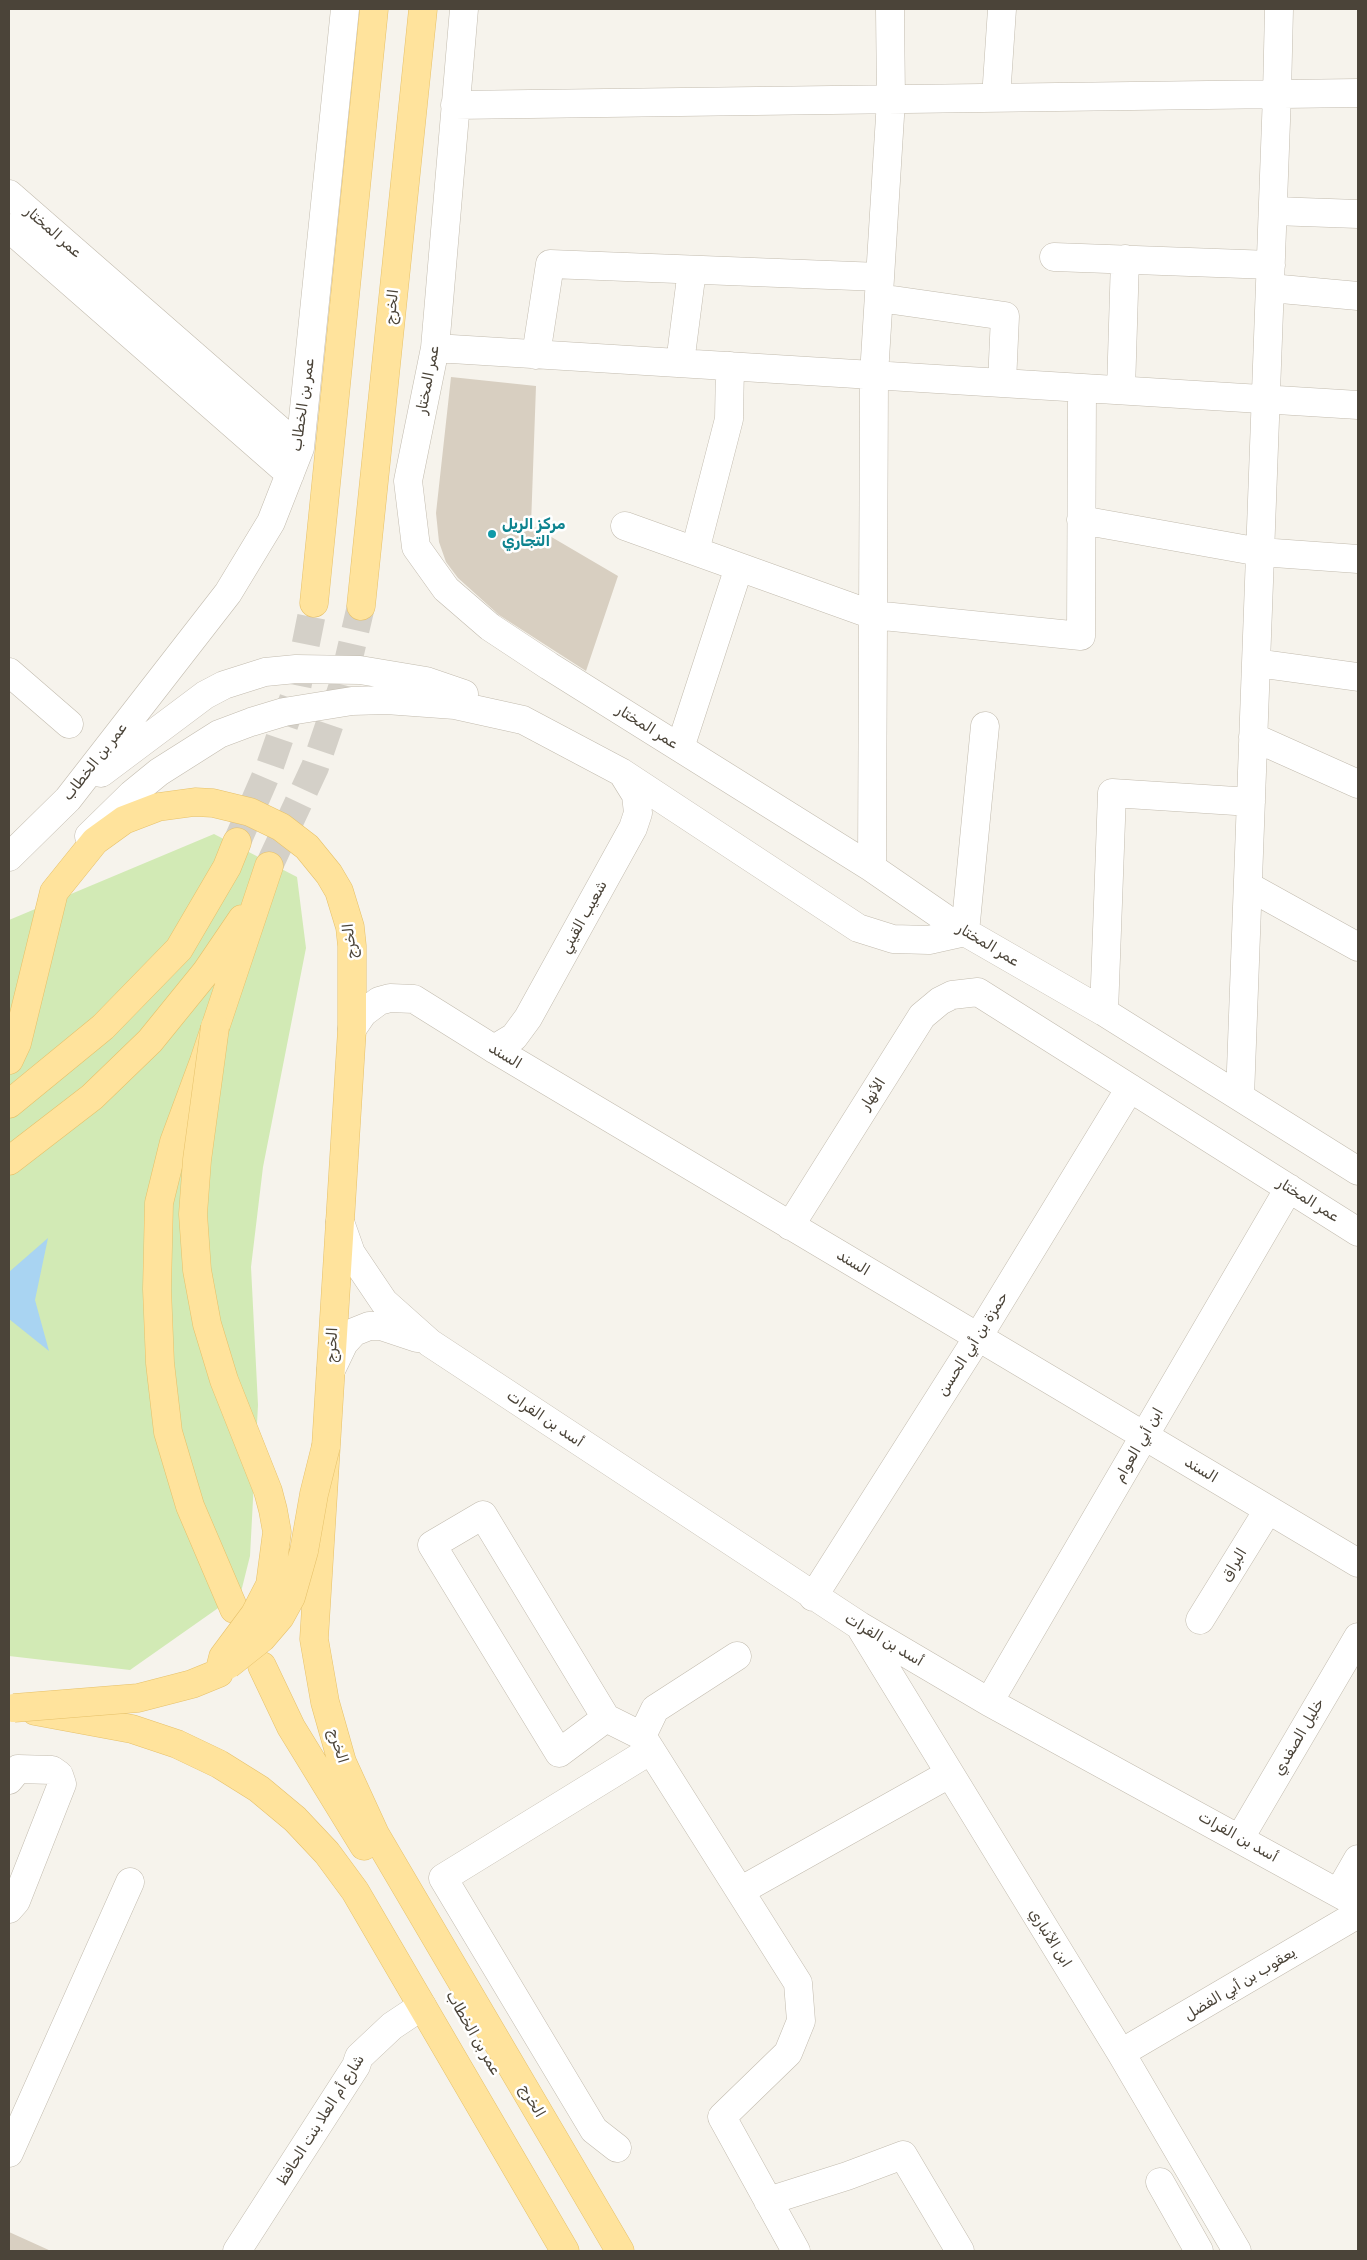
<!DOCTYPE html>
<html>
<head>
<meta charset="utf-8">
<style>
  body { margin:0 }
  #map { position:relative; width:1367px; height:2260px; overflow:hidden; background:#f6f3ec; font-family:Rubik,sans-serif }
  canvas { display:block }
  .frame { position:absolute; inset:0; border:10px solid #4b4439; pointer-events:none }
</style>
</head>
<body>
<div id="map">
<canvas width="1367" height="2260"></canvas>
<div class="frame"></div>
</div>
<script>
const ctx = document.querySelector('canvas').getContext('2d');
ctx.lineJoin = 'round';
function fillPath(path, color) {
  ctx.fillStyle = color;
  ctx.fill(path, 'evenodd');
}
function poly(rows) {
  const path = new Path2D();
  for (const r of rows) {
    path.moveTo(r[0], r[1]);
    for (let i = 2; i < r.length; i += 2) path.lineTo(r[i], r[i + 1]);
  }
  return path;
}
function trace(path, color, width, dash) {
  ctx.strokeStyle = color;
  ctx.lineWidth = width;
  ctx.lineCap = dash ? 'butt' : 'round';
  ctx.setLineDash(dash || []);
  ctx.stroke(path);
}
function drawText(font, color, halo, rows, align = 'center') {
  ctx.font = font + ' Rubik,Cairo,sans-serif';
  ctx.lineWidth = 5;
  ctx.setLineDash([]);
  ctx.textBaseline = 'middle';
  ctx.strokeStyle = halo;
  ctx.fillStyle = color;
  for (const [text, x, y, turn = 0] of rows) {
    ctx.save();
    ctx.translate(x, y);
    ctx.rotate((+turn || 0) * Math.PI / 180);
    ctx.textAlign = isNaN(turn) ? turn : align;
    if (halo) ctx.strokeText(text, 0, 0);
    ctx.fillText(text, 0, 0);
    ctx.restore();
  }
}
const green = poly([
  [214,834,297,877,306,948,263,1167,251,1267,258,1405,250,1556,241,1592,130,1670,9,1656,9,920]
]);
const water = poly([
  [48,1238,35,1300,49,1351,9,1319,9,1272]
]);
const building = poly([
  [451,377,536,386,531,525,618,576,586,671,499,615,458,578,446,562,439,542,436,513],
  [9,2232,51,2251,9,2251]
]);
const majorTunnel = poly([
  [237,842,270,766,297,688,314,603],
  [269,866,315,767,342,688,361,606]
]);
const minor = poly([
  [464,9,435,348,408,481,416,547,446,589,490,627,549,666,872,868,965,932,1104,1012,1358,1171],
  [996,98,1002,9],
  [455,105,1358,93],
  [9,194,300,448],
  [1273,211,1358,214],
  [9,228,290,474],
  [1054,257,1271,265],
  [1270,288,1358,296],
  [879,298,1005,316,1002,383],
  [435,348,1358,405],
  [536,355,550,264,880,277],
  [680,363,692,270],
  [1121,390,1125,259],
  [1081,520,1260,552,1358,559],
  [625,526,873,615,1081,636,1082,388],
  [695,551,729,419,730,366],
  [1256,663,1358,677],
  [9,672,69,724],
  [1253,737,1358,784],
  [680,748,739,567],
  [101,773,205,695,224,685,265,672,296,669,360,670,426,681,464,694],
  [89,836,132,794,159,772,219,734,251,722,284,712,352,701,386,700,455,705,523,720,621,772,858,928,893,939,929,940,965,932,985,726],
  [9,857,68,799,228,593,271,522,300,448,345,9],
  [872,868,874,375,891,100,890,9],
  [1248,886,1358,947],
  [1104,1012,1112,793,1251,802],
  [352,1029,363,1013,379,1001,390,998,414,999,494,1049,1358,1563],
  [494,1049,514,1037,528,1018,633,828,638,813,636,795,623,774],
  [1240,1097,1277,94,1279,9],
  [340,1222,351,1253,384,1302,430,1343,860,1626,989,1702,1358,1904],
  [790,1226,922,1016,940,1001,952,995,978,992,1358,1232],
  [331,1370,344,1343,354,1332,369,1326,381,1326,417,1338],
  [813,1597,978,1337,1130,1088],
  [1200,1620,1268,1510],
  [862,1630,1121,2053,1237,2251],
  [737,1656,655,1709,642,1736,798,1983,801,2021,788,2053,722,2117,796,2251],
  [989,1702,1289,1188],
  [606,1718,483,1515,432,1545,559,1753,606,1718,642,1736],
  [9,1780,18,1769,52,1770,59,1775,62,1784,16,1901,9,1909],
  [1240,1838,1358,1637],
  [740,1891,949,1774],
  [1339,1892,1358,1859],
  [1121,2053,1358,1914],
  [617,2148,594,2130,443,1878,651,1750],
  [9,2153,130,1882],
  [1160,2182,1199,2251],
  [768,2201,847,2176,903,2155,960,2251],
  [237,2251,356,2066,359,2057,392,2026,422,2006]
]);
const major = poly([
  [314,603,374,9],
  [361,606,423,9],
  [9,1060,17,1043,54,892,95,841,124,820,158,807,195,802,213,803,250,812,281,827,307,847,329,874,339,891,350,927,352,946,352,1029,314,1639,325,1702,342,1762,375,1834,620,2251],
  [9,1104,103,1027,179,949,227,867,237,842],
  [9,1161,92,1097,150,1041,206,972,242,919],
  [234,1609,190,1506,168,1432,160,1363,157,1289,159,1203,174,1142,204,1061,269,866],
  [262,1666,291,1727,364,1846],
  [35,1711,132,1729,177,1744,219,1764,259,1789,295,1819,327,1853,355,1891,565,2251]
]);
const majorBridge = poly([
  [228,1665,262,1638,280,1617,291,1597,304,1551,314,1494,326,1446],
  [14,1708,138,1698,192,1684,219,1673,223,1657,255,1614,270,1585,277,1532,273,1510,268,1491,224,1380,207,1324,197,1270,193,1214,197,1160,215,1027]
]);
const markers = [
  [492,534,5,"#0f9aa8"]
];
const streetNames = [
  ["عمر المختار",53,232,41],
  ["الخرج",392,307,-84],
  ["عمر المختار",428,380,-79],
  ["عمر بن الخطاب",303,405,-82],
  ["عمر المختار",647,727,32],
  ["عمر بن الخطاب",95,762,-52],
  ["شعيب القيني",584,917,-61],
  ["الخرج",350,941,-96],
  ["عمر المختار",988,945,31],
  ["السند",505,1056,31],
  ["الأنهار",873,1094,-58],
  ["عمر المختار",1308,1200,32],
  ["السند",853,1263,31],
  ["حمزة بن أبي الحسن",973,1344,-58],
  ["الخرج",332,1345,-87],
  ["أسد بن الفرات",545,1419,34],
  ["ابن أبي العوام",1139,1445,-60],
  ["السند",1201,1470,31],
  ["البراق",1234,1565,-59],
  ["أسد بن الفرات",884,1640,31],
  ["خليل الصفدي",1299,1737,-60],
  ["الخرج",338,1746,73],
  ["أسد بن الفرات",1238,1837,29],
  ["ابن الأنباري",1050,1938,58],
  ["يعقوب بن أبي الفضل",1240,1984,-31],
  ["عمر بن الخطاب",473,2033,60],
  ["الخرج",532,2101,60],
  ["شارع أم العلا بنت الحافظ",321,2120,-58]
];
const cultureNames = [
  ["مركز الريل",502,525],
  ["التجاري",502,542]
];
fillPath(green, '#d2eab5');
fillPath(water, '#a9d4f2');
fillPath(building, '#d8cfc1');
trace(majorTunnel, '#d4d0c8', 28, [28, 14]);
trace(minor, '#c2bbae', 29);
trace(major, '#e6c16a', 29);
trace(minor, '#fff', 28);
trace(major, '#ffe39c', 28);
trace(majorBridge, '#e6c16a', 29, []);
trace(majorBridge, '#ffe39c', 28);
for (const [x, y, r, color] of markers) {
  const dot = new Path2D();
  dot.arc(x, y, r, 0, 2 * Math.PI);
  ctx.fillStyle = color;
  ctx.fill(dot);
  trace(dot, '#fff', 2);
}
drawText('15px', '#4b4439', '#fff', streetNames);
drawText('bold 15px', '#0d838f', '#fff', cultureNames, 'left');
</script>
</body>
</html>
